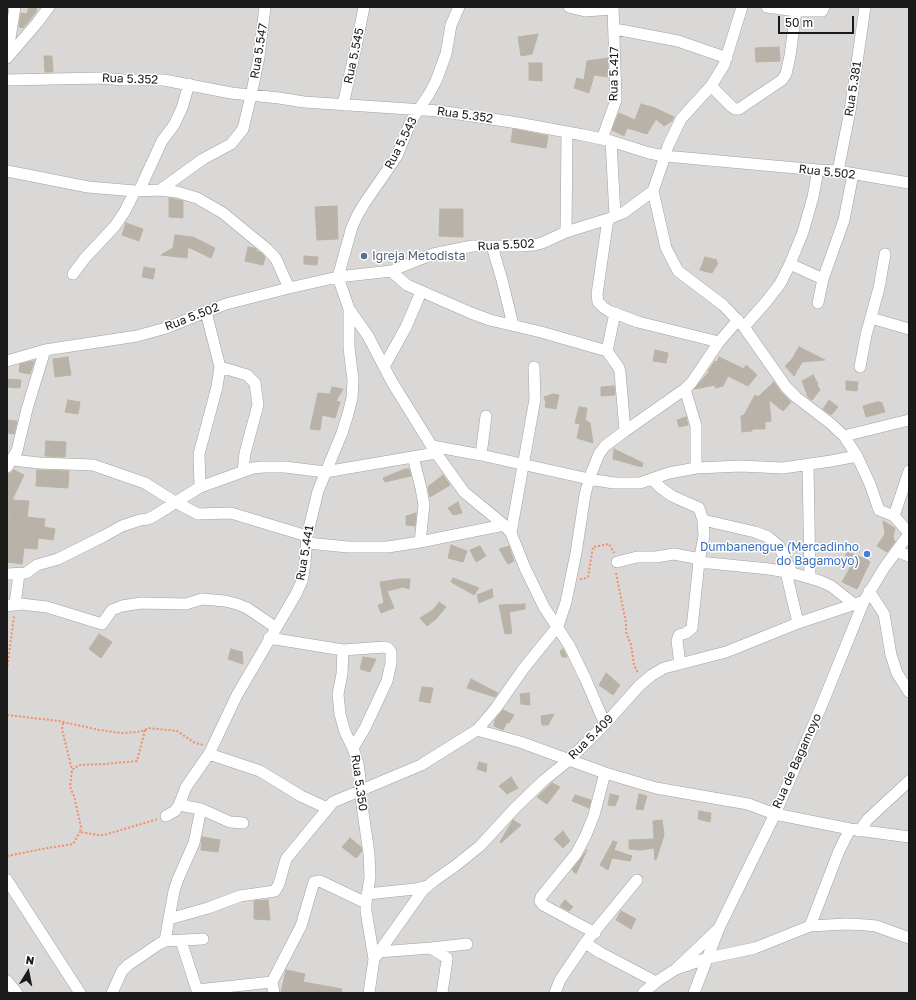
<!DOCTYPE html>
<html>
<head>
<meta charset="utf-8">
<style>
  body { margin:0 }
  #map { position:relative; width:916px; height:1000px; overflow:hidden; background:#eceae0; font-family:"Golos Text",sans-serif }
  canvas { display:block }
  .frame { position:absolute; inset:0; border:8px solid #1a1a1a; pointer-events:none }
  .north { position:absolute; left:8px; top:952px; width:40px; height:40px; -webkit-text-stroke:3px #fff; paint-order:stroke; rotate:10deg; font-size:11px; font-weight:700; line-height:16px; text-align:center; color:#1a1a1a }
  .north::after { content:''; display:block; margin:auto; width:14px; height:18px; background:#1a1a1a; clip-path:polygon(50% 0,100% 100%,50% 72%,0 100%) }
  .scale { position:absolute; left:778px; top:16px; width:76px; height:18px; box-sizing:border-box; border:2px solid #1a1a1a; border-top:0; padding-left:5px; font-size:12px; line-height:14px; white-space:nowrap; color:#1a1a1a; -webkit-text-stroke:3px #fff; paint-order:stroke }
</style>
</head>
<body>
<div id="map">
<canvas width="916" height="1000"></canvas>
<div class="frame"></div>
<div class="north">N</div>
<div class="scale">50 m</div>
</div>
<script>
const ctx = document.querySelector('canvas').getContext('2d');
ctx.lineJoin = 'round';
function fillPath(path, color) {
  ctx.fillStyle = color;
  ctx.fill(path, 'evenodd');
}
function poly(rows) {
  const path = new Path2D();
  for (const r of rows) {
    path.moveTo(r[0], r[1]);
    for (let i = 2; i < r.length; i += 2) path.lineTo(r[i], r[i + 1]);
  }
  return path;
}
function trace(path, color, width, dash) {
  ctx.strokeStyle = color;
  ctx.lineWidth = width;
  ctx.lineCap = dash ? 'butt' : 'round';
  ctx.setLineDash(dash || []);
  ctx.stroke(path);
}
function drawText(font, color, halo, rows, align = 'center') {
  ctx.font = font + ' "Golos Text",sans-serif';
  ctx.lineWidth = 3;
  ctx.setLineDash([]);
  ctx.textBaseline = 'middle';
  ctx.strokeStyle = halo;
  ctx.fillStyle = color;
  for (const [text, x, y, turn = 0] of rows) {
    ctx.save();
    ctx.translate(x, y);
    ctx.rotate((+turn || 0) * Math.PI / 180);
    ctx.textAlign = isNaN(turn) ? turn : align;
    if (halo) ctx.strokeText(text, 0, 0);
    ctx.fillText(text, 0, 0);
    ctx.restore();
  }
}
const residential = poly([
  [7,7,909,7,909,993,7,993]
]);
const building = poly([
  [29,7,37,7,36,12,23,28,19,27,21,13,27,14,29,7],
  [538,34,532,54,521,56,518,37,538,34],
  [779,47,780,61,756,62,755,48,779,47],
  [44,56,52,56,53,72,45,72,44,56],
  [608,58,608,77,594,75,589,93,574,88,577,78,584,80,587,61,608,58],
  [529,63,542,63,542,81,529,80,529,63],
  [641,104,655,108,674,117,672,121,664,126,656,119,647,134,627,128,624,136,612,130,619,113,635,120,641,104],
  [513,129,548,136,546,148,511,142,513,129],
  [169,198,183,201,183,218,169,217,169,198],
  [337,206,338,239,317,240,315,207,337,206],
  [440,209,463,209,463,237,439,236,440,209],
  [126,223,143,229,139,241,122,235,126,223],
  [175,235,193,237,215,248,211,258,188,247,187,258,161,255,173,248,175,235],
  [248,247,254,248,257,250,257,252,260,252,265,257,263,265,245,261,248,247],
  [304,256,318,257,317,265,304,264,304,256],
  [705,257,717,260,716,262,718,263,712,273,700,270,705,257],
  [144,267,155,269,153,279,142,277,144,267],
  [799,347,825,360,802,362,794,376,785,366,792,359,799,347],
  [655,350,668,353,666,363,653,361,655,350],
  [68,357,71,375,55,377,53,359,68,357],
  [719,357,744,369,746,365,757,375,748,386,728,376,723,386,715,388,716,385,694,389,709,372,708,371,715,361,717,362,719,357],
  [34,361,30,374,19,372,20,364,34,361],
  [813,375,818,384,817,385,820,390,812,400,808,397,802,381,813,375],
  [7,379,21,380,20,388,7,387,7,379],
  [846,381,858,382,857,391,846,390,846,381],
  [774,382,781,392,791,402,783,411,769,400,771,421,765,422,765,429,752,429,752,431,742,432,741,416,744,415,755,395,758,397,774,382],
  [614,386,615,395,601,396,601,387,614,386],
  [332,387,343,389,336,401,340,402,335,418,322,415,320,430,310,429,318,393,330,394,332,387],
  [553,394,559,395,556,409,545,407,546,402,544,397,553,394],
  [68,400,80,402,78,414,65,412,68,400],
  [829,400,838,407,831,415,823,409,829,400],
  [877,402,880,402,882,403,885,412,866,417,863,406,877,402],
  [579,407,587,408,585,420,590,423,593,443,577,438,580,424,575,423,579,407],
  [686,417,688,425,679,427,677,420,686,417],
  [7,420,17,421,14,434,7,433,7,420],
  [46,441,66,442,65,457,45,456,46,441],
  [614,449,643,463,642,467,613,459,614,449],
  [405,469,409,469,411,476,385,482,383,478,405,469],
  [14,470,24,475,12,500,29,501,27,517,45,519,44,527,55,529,53,540,38,538,37,549,24,548,22,564,7,562,7,530,9,511,7,512,7,474,11,473,14,470],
  [37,470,69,471,68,488,36,486,37,470],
  [443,475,450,485,430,497,428,488,429,486,443,475],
  [458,502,462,513,453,515,448,508,458,502],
  [416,513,415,526,406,525,406,516,416,513],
  [883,521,895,528,893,537,895,542,887,552,877,546,885,534,883,521],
  [451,545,467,551,463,562,448,558,451,545],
  [480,546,486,556,476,562,470,550,480,546],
  [509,546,514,561,508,564,499,549,509,546],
  [847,552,866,559,870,562,857,589,842,582,851,566,843,563,847,552],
  [453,578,479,588,474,595,451,582,453,578],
  [400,579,410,579,409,589,403,587,387,591,394,608,381,613,378,605,384,603,380,582,400,579],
  [492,589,493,597,479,603,477,595,492,589],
  [439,602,446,607,436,619,427,626,420,618,433,610,439,602],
  [525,604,525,609,509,612,512,633,505,634,499,605,525,604],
  [99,634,112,642,101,658,89,649,99,634],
  [231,649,242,652,243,664,228,659,231,649],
  [563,649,567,657,562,657,560,651,563,649],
  [363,657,376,659,370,672,360,669,363,657],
  [606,673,620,685,613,695,599,685,606,673],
  [471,679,498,693,495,697,467,688,471,679],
  [422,687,433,688,430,703,419,701,422,687],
  [529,693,530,705,521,704,520,694,529,693],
  [503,710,514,715,509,723,507,722,503,730,494,726,495,720,503,710],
  [554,714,548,725,542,725,541,716,554,714],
  [479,762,487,764,486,772,477,769,479,762],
  [511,777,518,788,507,794,499,786,511,777],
  [552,783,560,787,547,804,537,797,552,783],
  [610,794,619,796,615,806,608,805,610,794],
  [639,794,647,796,643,810,636,809,639,794],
  [575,795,591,800,589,808,572,801,575,795],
  [699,811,711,813,710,822,698,819,699,811],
  [513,820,521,825,501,843,500,842,513,820],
  [662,820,664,835,656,860,655,860,654,848,640,850,629,849,629,840,654,839,653,821,662,820],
  [563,831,570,841,563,848,554,839,563,831],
  [202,837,220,840,218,852,201,850,202,837],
  [350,838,361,847,362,851,356,858,342,847,350,838],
  [613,841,617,842,614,850,632,856,630,861,612,858,608,870,600,865,613,841],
  [587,850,576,874,572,870,587,850],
  [268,900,270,920,254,919,254,901,268,900],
  [565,900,573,907,569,911,560,906,565,900],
  [621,911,636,919,631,929,616,920,621,911],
  [286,970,305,974,303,982,342,989,341,993,281,993,286,970]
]);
const path = poly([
  [616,573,626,623,626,632,631,645,634,665,638,673],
  [580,579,583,579,588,577,593,547,609,544,614,553],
  [7,670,14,616],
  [7,715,59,721,99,730,122,733,137,732,145,730,148,728,177,731,195,743,203,745],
  [63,723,62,729,72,770],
  [145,730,137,761,105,764,79,765,72,770,70,787,74,796,81,827,80,832,98,835,104,835,158,819],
  [7,856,42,849,73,844,80,832]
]);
const street = poly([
  [459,7,451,25,446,54,436,81,429,94,411,121,397,156,364,204,357,216,352,227,338,277,349,309,368,336,392,382,436,453,464,492,504,525,511,533,525,568,544,607,569,645,586,680,605,724],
  [569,7,585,11,613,9],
  [767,7,796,11,822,11,824,7],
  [615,29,678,41,727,58],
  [7,57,15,7],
  [7,58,37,23,49,7],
  [7,80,100,78,124,80,164,80,231,93,279,98,304,102,439,111,518,123,583,135,611,141,649,153,665,156,668,146,681,119,711,86,724,65,742,7],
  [711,86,732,107,735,109,739,109,782,80,786,74,790,56,796,11],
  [343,105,357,42,364,7],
  [602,139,616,100,613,7],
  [611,141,615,216],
  [7,171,88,187,135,191,160,190,177,192,197,198,223,213,268,250,276,259,289,288],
  [838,171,850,111,865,7],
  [160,190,203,159,231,144,243,129,251,96,259,57,265,7],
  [139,191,162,141,174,125,182,108,189,84],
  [653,191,666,248,678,271,723,305,744,327,786,387,796,397,830,423,844,436,857,456,870,484,879,510,894,516,909,533],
  [608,219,597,294,598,302,603,307,609,311,638,322,719,342],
  [566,232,567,132],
  [492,246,502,280,513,325],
  [790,264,823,279],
  [391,271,407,285,471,313,490,320,541,332,607,351,619,368,620,372,625,431],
  [73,274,85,258,115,226,125,211,135,191],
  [818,303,823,279,844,220,853,174],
  [871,318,909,329],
  [744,327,766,302,780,284,790,264,803,232,813,197,818,170],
  [607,351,615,313],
  [7,361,45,350,137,336,166,328,226,304,289,288,338,277,391,271,433,254,472,246,520,246,534,245,542,243,566,232,608,219,623,213,653,191,665,156,818,170,838,171,909,183],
  [385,365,406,327,421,292],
  [220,367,247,375,255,383,258,405,245,453,243,471],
  [860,367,866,335,879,288,885,254],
  [685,389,696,426,696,468],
  [844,436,909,420],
  [432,446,481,455,589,479,614,483,640,483,669,473,696,468,741,466,783,468,831,461,857,456],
  [481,455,486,416],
  [413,457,421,488,424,505,420,542],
  [13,460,39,463,93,465,145,483,175,502,198,514,231,513,307,536],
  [808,465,810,578],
  [7,467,17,451,27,409,45,350],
  [652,479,661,488,672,496,699,508,703,520,704,536,699,562,692,628,686,633,679,635,677,641,680,664],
  [200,487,199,454,217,387,220,367,206,312],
  [894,516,909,471],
  [703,520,755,532,768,537,779,546,792,573],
  [511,533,535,399,534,367],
  [307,543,348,547,388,547,420,542,504,525],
  [896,551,909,556],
  [617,562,637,557,656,557,674,554,695,558,699,562,769,569,792,573,820,581,831,586,854,604],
  [786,572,798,623],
  [7,574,26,573,37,565,58,559,104,536,122,526,140,520,148,519,154,516,200,487,253,468,263,467,285,467,325,472,436,453],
  [869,591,884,614,891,655,897,673,909,692],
  [15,604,19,574],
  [7,606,21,604,47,607,102,624,112,610,122,606,141,603,186,604,202,599,225,601,237,604,247,608,275,627],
  [269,638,343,650,342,674,338,694,340,714,345,732,353,748,358,764,360,779,360,791,369,854,370,877,366,903,366,911,374,959,369,993],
  [343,650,385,647,389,649,391,652,391,663,387,681,365,728,353,748],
  [477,730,520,742,605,773,656,788,748,804,775,814,850,829,909,837],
  [209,754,260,771,301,796,327,808],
  [179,805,201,809,230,822,243,823],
  [166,816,175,811,179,805,186,787,209,754,237,695,296,594,302,581,305,563,307,536,318,491,342,433,348,414,352,398,353,380,349,348,349,309],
  [859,831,868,819,909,781],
  [7,880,80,993],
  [367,894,415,889,427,886],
  [169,919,208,908,240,896,275,891,279,884,286,859,333,802,421,765,477,730,496,708,524,668,558,626,566,602,576,553,585,495,589,479,599,454,605,446,625,431,685,389,692,382,719,342,738,320],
  [810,926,839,851,850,829],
  [595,933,543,905,540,901,541,897,576,854,586,835,594,815,605,773],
  [165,941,174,891,178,879,194,843,201,809],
  [181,941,198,993],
  [585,943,601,953,656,982],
  [431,948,447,958,447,960,442,993],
  [378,952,431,948,467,944],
  [374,959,423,890,435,880,455,866,480,846,515,808,543,781,569,760,605,724,640,685,652,675,664,668,726,652,798,623,864,601],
  [676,969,708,958,755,948,810,926,846,924,866,925,876,926,909,938],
  [7,981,17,993],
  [197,990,272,982],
  [112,993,122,971,128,965,159,944,165,941,203,939],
  [274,993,272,982,301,926,314,882,320,881,366,903],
  [555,993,560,980,585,943,637,880],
  [643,993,656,982,676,969,717,930],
  [694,993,719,928,775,814,821,707,864,601,884,568,909,534]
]);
const markers = [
  [364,256,4,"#5c6f8a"],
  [867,554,4,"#3f7fe0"]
];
const streetNames = [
  ["Rua 5.547",259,51,-81],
  ["Rua 5.545",354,56,-78],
  ["Rua 5.417",614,74,-89],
  ["Rua 5.352",130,79,2],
  ["Rua 5.381",853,89,-81],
  ["Rua 5.352",465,115,8],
  ["Rua 5.543",401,143,-63],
  ["Rua 5.502",827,172,6],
  ["Rua 5.502",506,245,-3],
  ["Rua 5.502",192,317,-21],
  ["Rua 5.441",305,553,-80],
  ["Rua 5.409",591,737,-45],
  ["Rua de Bagamoyo",797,761,-66],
  ["Rua 5.350",359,783,82]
];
const serviceNames = [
  ["Igreja Metodista",372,256]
];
const shopNames = [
  ["Dumbanengue (Mercadinho",859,547],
  ["do Bagamoyo)",859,561]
];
fillPath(residential, '#d9d8d7');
fillPath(building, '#b8b2a9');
trace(building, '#bdb2a3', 1);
trace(street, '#a1a1a1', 12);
trace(path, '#f78b66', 2, [2, 2]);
trace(street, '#fff', 11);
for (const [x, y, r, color] of markers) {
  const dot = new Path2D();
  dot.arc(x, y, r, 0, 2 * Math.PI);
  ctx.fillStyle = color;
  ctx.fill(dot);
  trace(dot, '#fff', 1.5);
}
drawText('12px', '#1a1a1a', '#fff', streetNames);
drawText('12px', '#4e5e75', '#fff', serviceNames, 'left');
drawText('12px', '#366cbe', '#fff', shopNames, 'right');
</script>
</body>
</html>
